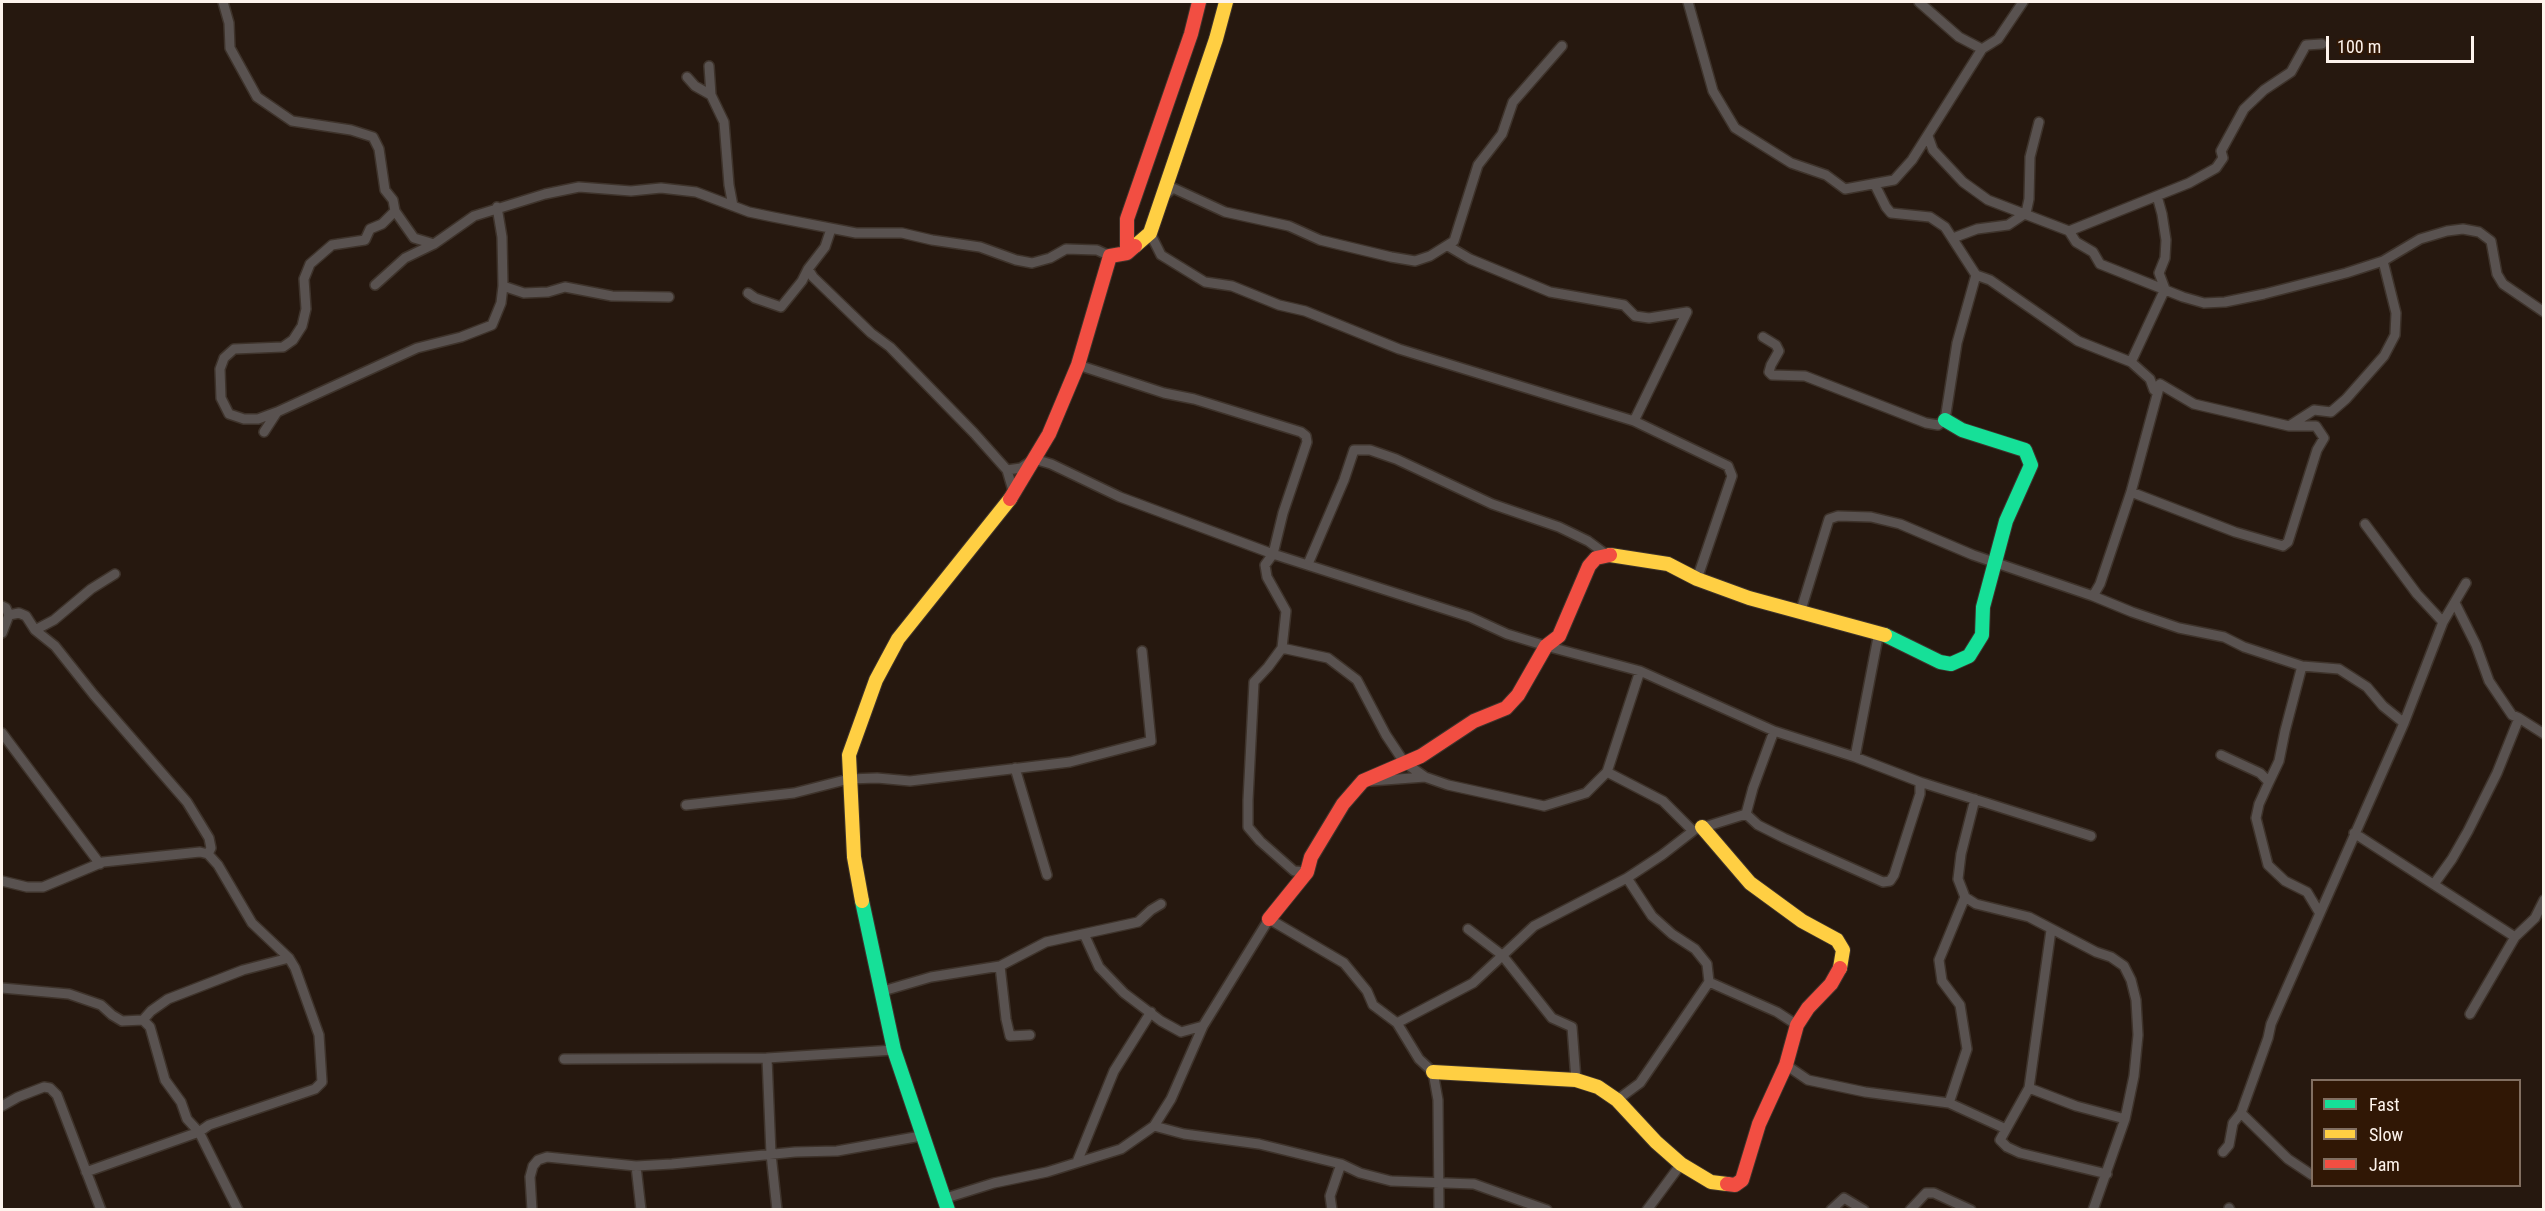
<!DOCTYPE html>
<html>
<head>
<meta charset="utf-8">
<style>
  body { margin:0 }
  #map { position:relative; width:2545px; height:1211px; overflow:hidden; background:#26180f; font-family:"Roboto Condensed",sans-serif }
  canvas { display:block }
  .frame { position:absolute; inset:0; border:3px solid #fdf3ec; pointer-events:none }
  .legend { position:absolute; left:2311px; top:1079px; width:210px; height:108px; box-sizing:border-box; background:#301705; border:2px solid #826f61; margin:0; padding:8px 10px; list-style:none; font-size:18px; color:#fdf3ec }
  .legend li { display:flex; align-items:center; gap:12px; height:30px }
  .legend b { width:30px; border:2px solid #826f61 }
  .scale { position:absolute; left:2326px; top:36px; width:148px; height:27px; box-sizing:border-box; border:3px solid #fdf3ec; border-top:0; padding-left:8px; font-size:18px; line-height:21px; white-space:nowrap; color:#fdf3ec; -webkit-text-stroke:4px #301705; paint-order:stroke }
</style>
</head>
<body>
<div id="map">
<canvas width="2545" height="1211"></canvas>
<div class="frame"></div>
<ul class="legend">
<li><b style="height:8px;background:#16e098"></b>Fast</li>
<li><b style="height:8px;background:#ffcf43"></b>Slow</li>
<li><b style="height:8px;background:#f24e42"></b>Jam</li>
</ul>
<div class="scale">100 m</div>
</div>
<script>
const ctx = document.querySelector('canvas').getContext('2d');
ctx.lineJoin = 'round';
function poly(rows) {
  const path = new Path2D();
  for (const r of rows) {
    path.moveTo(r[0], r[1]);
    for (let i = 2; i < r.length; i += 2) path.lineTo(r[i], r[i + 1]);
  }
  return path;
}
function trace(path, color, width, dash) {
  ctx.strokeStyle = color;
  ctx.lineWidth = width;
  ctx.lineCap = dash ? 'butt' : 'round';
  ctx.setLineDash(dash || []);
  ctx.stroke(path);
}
const street = poly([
  [223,2,229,23,230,48,257,97,292,121,351,130,373,137,379,149,385,190,393,200,395,211,414,238,434,244],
  [1688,2,1713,91,1735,128,1791,163,1826,175,1845,189,1894,180,1912,160,1982,49,1998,39,2023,2],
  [1919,2,1959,37,1982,49],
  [709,66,711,95,724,122,729,185,733,206],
  [687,77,695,86,711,95],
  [1928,136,1933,150,1963,182,1988,200,2069,231,2076,242,2093,252,2100,264,2183,297,2204,303,2225,302,2264,294,2346,273,2383,261,2420,239,2447,231,2463,229,2479,232,2491,241,2497,274,2503,284,2544,312],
  [1875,185,1886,207,1891,213,1930,217,1945,227,1976,275,1990,280,2078,341,2131,362,2150,379,2154,390,2160,384,2131,492,2100,584,2093,596],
  [1164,196,1173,188,1225,212,1289,226,1320,240,1391,257,1415,261,1430,256,1454,241,1478,165,1502,134,1513,102,1562,46],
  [831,229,825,247,808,269,813,277,871,333,890,347,974,433,1007,470,1014,494],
  [2069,231,2189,183,2216,168,2223,158,2221,151,2244,109,2264,90,2291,72,2306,45,2322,44],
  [1150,233,1161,255,1205,282,1232,286,1279,305,1305,311,1399,349,1634,421,1728,466,1732,476,1697,579],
  [1953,238,1977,229,2008,225,2026,213,2029,199,2030,157,2039,122],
  [1448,246,1470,259,1550,292,1624,305,1635,316,1649,318,1687,312,1634,421],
  [375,285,405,258,434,244,474,216,545,194,579,187,631,191,661,188,696,192,749,212,773,217,856,233,902,233,932,240,980,247,1016,260,1032,263,1050,258,1066,249,1097,250,1110,256],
  [503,286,524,293,548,292,565,287,612,296,669,297],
  [748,293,755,298,781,307,802,281,808,269],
  [1763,337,1776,345,1779,351,1771,365,1769,372,1772,375,1805,376,1926,423,1938,425,1945,420,1957,343,1976,275],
  [2131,362,2165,289,2159,273,2165,258,2166,240,2162,214,2157,196],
  [1078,365,1164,393,1194,399,1301,432,1306,436,1307,442,1283,513,1273,554,1265,565,1267,577,1286,611,1282,648,1268,667,1254,682,1248,800,1248,827,1260,841,1294,871,1307,872],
  [277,412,258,419,244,419,229,414,221,398,220,369,224,358,234,349,283,347,293,340,302,326,306,309,304,279,310,264,332,245,365,240,370,229,382,224,395,211],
  [2289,426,2314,410,2331,412,2346,399,2384,356,2395,335,2396,313,2383,261],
  [264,432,277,412,417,348,461,337,492,325,501,303,503,286,502,237,497,207],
  [1007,470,1021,468,1034,459,1051,464,1120,497,1273,554,1470,617,1507,634,1546,646,1640,671,1774,731,1855,757,1920,782,2091,836],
  [2131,492,2235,532,2283,546,2288,542,2317,450,2324,438,2316,426,2289,426,2194,404,2160,384],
  [2365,524,2417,594,2443,622],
  [1308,564,1344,480,1354,450,1370,450,1396,459,1492,504,1559,527,1588,541,1607,555],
  [2455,603,2476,645,2489,681,2512,715,2519,718],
  [2,606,6,608,9,615],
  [1800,613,1829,519,1838,516,1871,517,1900,524,1973,555,2093,596,2132,612,2179,628,2224,637,2244,647,2302,666,2339,669,2367,687,2383,706,2404,723,2443,622,2466,583],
  [35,630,54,620,91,589,115,574],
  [2,633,9,615,19,613,26,616,35,630,55,646,94,695,187,802,209,838,211,848,208,854],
  [1282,648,1328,658,1357,680,1386,735,1404,762,1425,777],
  [2,733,100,864],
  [2221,755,2260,773,2269,782,2279,761,2285,731,2302,666],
  [1855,757,1879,632],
  [1015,768,1047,875],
  [1371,781,1425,777,1448,785,1544,806,1586,793,1607,772],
  [2269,782,2259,804,2256,818,2268,865,2285,881,2307,892,2319,912],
  [1975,799,1961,854,1958,879,1965,897,1976,904,2029,917,2096,952,2111,957,2124,966,2131,980,2136,1000,2138,1035,2134,1076,2125,1119,2093,1210],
  [686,805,794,793,849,779,877,778,910,781,1070,762,1151,741,1142,651],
  [1746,814,1758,825,1784,838,1883,882,1890,881,1894,875,1920,794,1920,782],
  [1698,829,1746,814,1753,788,1774,731],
  [2354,833,2515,937,2470,1014],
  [2,881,27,887,43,887,103,862,200,852,208,854,218,865,252,923,289,958,295,968,319,1035,322,1082,315,1089,209,1125,199,1132,86,1172],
  [2434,884,2452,859,2468,831,2497,773,2519,718,2544,734],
  [1468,929,1502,955,1552,1018,1572,1027,1576,1080],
  [2051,930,2029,1088,2000,1140,2007,1147,2020,1153,2107,1174],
  [1084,934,1099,967,1124,993,1161,1021,1181,1032,1203,1026],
  [2515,937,2535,918,2544,900],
  [1000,966,1006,1019,1010,1036,1030,1035],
  [1709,982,1777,1012,1797,1025],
  [2,988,69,994,101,1005,112,1015,122,1021,143,1020,150,1027,165,1080,181,1102,187,1119,199,1132,238,1210],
  [883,991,931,977,1000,966,1046,942,1138,922,1151,910,1161,904],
  [143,1020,151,1011,168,999,243,970,289,958],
  [1397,1023,1419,1059,1433,1072,1438,1100,1439,1210],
  [564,1059,767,1058],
  [1786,1065,1808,1080,1865,1092,1949,1103,2006,1129],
  [2029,1088,2076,1106,2125,1119],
  [1617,1100,1640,1083,1709,982,1707,964,1695,949,1672,934,1652,916,1627,878],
  [1949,1103,1967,1049,1960,1005,1942,981,1939,960,1965,897],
  [2,1106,18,1097,44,1087,50,1088,57,1095,101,1210],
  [1154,1126,1184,1134,1259,1144,1341,1164,1360,1173,1391,1181,1474,1184,1547,1210],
  [2223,1152,2229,1145,2233,1123,2241,1113],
  [1077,1162,1114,1071,1151,1012],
  [636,1166,641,1210],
  [2312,1175,2288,1159,2241,1113,2268,1038,2271,1024,2404,723],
  [946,1198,994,1183,1047,1172,1121,1149,1154,1126,1171,1099,1203,1026,1269,919,1344,963,1367,991,1373,1005,1397,1023,1473,983,1534,926,1627,878,1662,855,1693,831,1663,801,1607,772,1640,671],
  [2229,1208,2230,1210],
  [532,1210,530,1177,533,1166,538,1160,547,1157,636,1166,672,1164,795,1152,837,1151,921,1136],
  [777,1210,771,1154,767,1058,894,1050],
  [1332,1210,1330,1196,1341,1164],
  [1647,1210,1681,1164],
  [1831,1210,1844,1198,1864,1210],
  [1910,1210,1926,1193,1934,1193,1971,1210]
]);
const fast = poly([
  [1885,635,1940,662,1951,664,1969,656,1982,635,1983,607,2006,521,2031,465,2025,450,1962,430,1945,420],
  [862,901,894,1050,948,1210]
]);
const slow = poly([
  [1135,246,1150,233,1216,39,1226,2],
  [1610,555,1668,564,1697,579,1749,598,1885,635],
  [1702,827,1750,883,1802,921,1837,940,1843,950,1840,968],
  [862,901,854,857,849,755,876,680,898,639,1010,499],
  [1433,1072,1576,1080,1598,1087,1617,1100,1656,1142,1681,1164,1711,1182,1727,1184]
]);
const jam = poly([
  [1127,253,1127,219,1191,34,1199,2],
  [1010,499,1049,434,1078,365,1110,256,1127,253,1135,246],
  [1269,919,1307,872,1311,857,1343,804,1363,781,1421,756,1474,721,1506,708,1518,695,1546,646,1559,636,1589,566,1596,558,1610,555],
  [1727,1184,1735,1185,1742,1180,1759,1124,1786,1065,1797,1025,1808,1008,1831,984,1840,968]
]);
trace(street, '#3e332b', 12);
trace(fast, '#3e332b', 16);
trace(slow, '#3e332b', 16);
trace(jam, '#3e332b', 16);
trace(street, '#595250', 9);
trace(fast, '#16e098', 14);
trace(slow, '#ffcf43', 14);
trace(jam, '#f24e42', 14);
</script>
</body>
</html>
